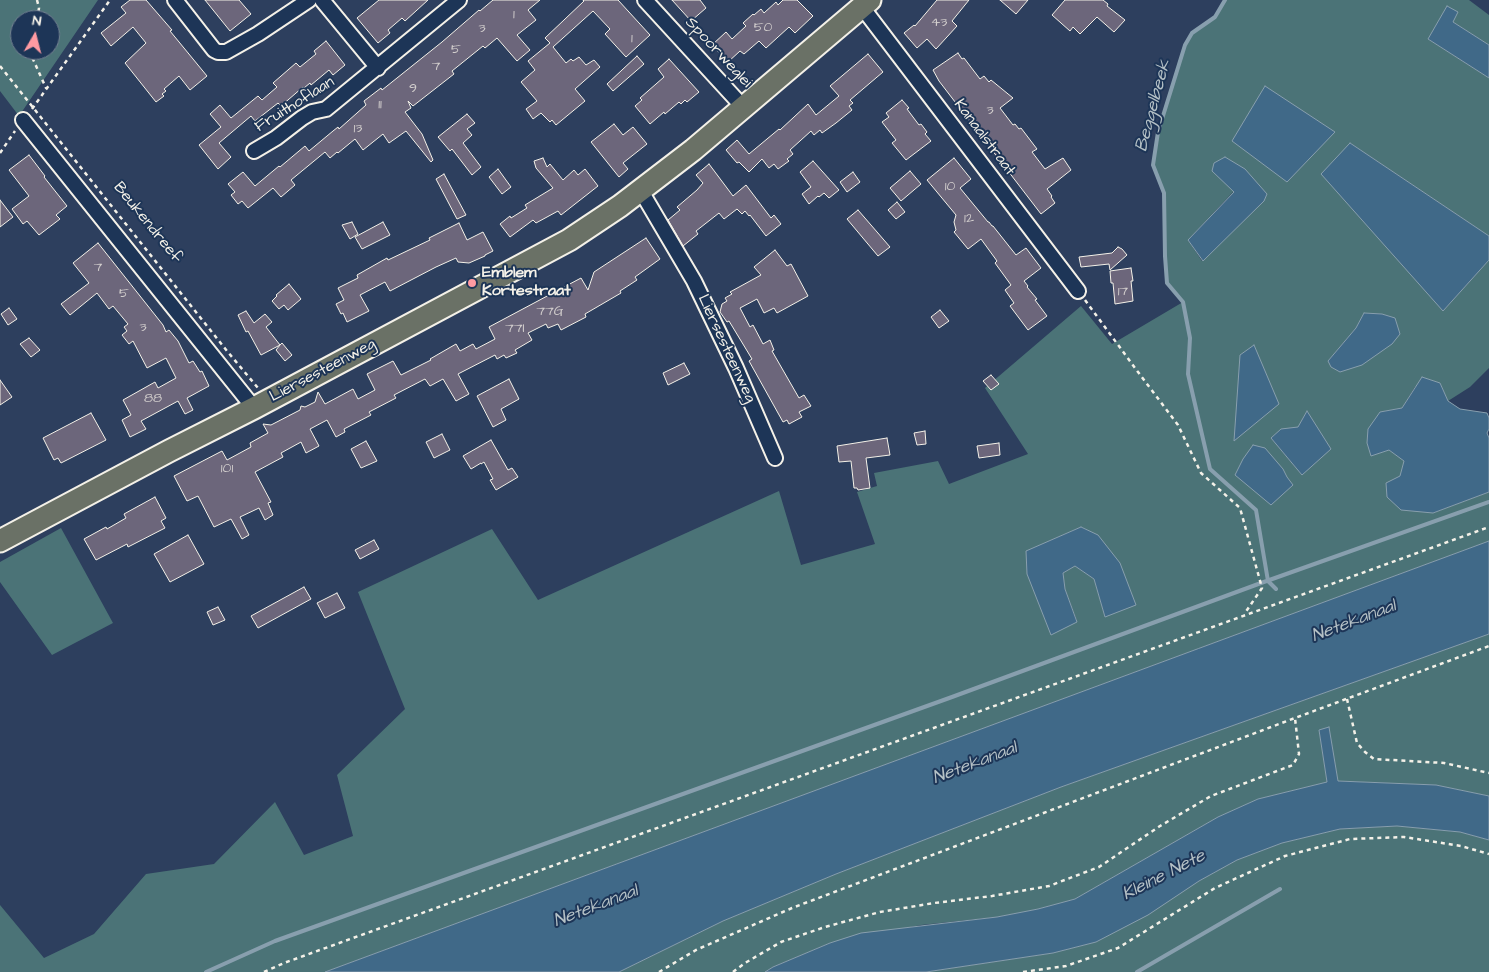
<!DOCTYPE html>
<html>
<head>
<meta charset="utf-8">
<style>
  body { margin:0 }
  #map { position:relative; width:1489px; height:972px; overflow:hidden; background:#2d3f5e; font-family:"Architects Daughter",sans-serif }
  canvas { display:block }
  .north { position:absolute; left:10px; top:10px; width:50px; height:50px; box-sizing:border-box; background:#1d3557; border:1px solid #738091; border-radius:50%; rotate:8deg; font-size:14px; font-weight:700; line-height:20px; text-align:center; color:#f4f1e8 }
  .north::after { content:''; display:block; margin:auto; width:18px; height:22px; background:#ff9aa2; clip-path:polygon(50% 0,100% 100%,50% 72%,0 100%) }
</style>
</head>
<body>
<div id="map">
<canvas width="1489" height="972"></canvas>
<div class="north">N</div>
</div>
<script>
const ctx = document.querySelector('canvas').getContext('2d');
ctx.lineJoin = 'round';
function fillPath(path, color) {
  ctx.fillStyle = color;
  ctx.fill(path, 'evenodd');
}
function poly(rows) {
  const path = new Path2D();
  for (const r of rows) {
    path.moveTo(r[0], r[1]);
    for (let i = 2; i < r.length; i += 2) path.lineTo(r[i], r[i + 1]);
  }
  return path;
}
function trace(path, color, width, dash) {
  ctx.strokeStyle = color;
  ctx.lineWidth = width;
  ctx.lineCap = dash ? 'butt' : 'round';
  ctx.setLineDash(dash || []);
  ctx.stroke(path);
}
function drawText(font, color, halo, rows, align = 'center') {
  ctx.font = font + ' "Architects Daughter",sans-serif';
  ctx.lineWidth = 4;
  ctx.setLineDash([]);
  ctx.textBaseline = 'middle';
  ctx.strokeStyle = halo;
  ctx.fillStyle = color;
  for (const [text, x, y, turn = 0] of rows) {
    ctx.save();
    ctx.translate(x, y);
    ctx.rotate((+turn || 0) * Math.PI / 180);
    ctx.textAlign = isNaN(turn) ? turn : align;
    if (halo) ctx.strokeText(text, 0, 0);
    ctx.fillText(text, 0, 0);
    ctx.restore();
  }
}
const green = poly([
  [0,0,98,0,19,116,0,91],
  [20,20,50,20,50,50,20,50],
  [1225,0,1469,0,1489,15,1489,45,1453,22,1428,39,1489,78,1489,236,1350,143,1443,311,1489,260,1489,368,1470,387,1448,401,1440,383,1415,387,1402,408,1380,412,1389,450,1405,461,1400,476,1433,513,1489,492,1489,541,325,972,0,972,0,905,44,958,94,934,146,874,214,864,275,802,304,855,353,836,337,775,405,709,358,592,492,529,538,600,779,491,801,565,875,544,857,492,877,486,874,473,938,461,949,484,1028,454,985,388,1081,306,1112,344,1183,302,1167,283,1165,256,1164,193,1153,165,1158,132,1185,45,1192,33,1215,17],
  [1234,191,1202,261,1188,240],
  [1364,313,1382,314,1395,319,1328,361,1356,328],
  [1307,411,1302,475,1271,438,1281,430,1298,428],
  [1081,527,1098,536,1105,617,1094,579,1075,566,1063,573,1065,589,1077,621,1027,574,1049,541],
  [61,528,113,623,52,655,0,582,0,562],
  [1489,634,1489,796,1436,785,1338,781,1329,728,1319,730,1327,782,1258,799,1218,817,1075,899,1038,909,997,917,921,925,830,943,773,967,765,972,619,972,723,921,836,874,1061,787],
  [1397,826,1460,832,1489,840,1489,972,926,972,1053,953,1096,942,1199,881,1237,860,1282,843,1340,829]
]);
const water = poly([
  [1447,6,1458,12,1453,22,1489,45,1489,78,1428,39,1447,6],
  [1265,86,1335,132,1287,182,1232,141,1265,86],
  [1350,143,1489,236,1489,260,1443,311,1321,174,1350,143],
  [1225,157,1245,169,1267,194,1264,201,1203,261,1188,240,1234,192,1212,171,1214,163,1225,157],
  [1364,313,1382,314,1395,318,1400,334,1392,344,1362,365,1340,372,1331,367,1328,361,1356,328,1364,313],
  [1254,345,1279,404,1234,441,1240,355,1254,345],
  [1422,377,1440,383,1448,401,1460,409,1487,413,1489,418,1489,429,1487,433,1489,438,1489,492,1433,513,1401,510,1387,497,1386,483,1400,476,1404,461,1389,450,1371,456,1367,443,1368,429,1380,412,1402,408,1422,377],
  [1307,411,1331,449,1302,475,1271,438,1281,429,1298,427,1307,411],
  [1253,445,1265,448,1283,469,1287,477,1293,485,1271,505,1235,475,1243,459,1253,445],
  [1081,527,1098,535,1120,563,1136,605,1105,617,1094,579,1075,566,1063,573,1065,589,1077,622,1051,635,1027,574,1026,551,1081,527],
  [1489,541,1489,634,1061,787,836,874,723,921,619,972,325,972,1489,541],
  [1329,727,1338,781,1436,785,1489,796,1489,840,1460,832,1397,826,1340,829,1282,843,1237,860,1199,881,1148,915,1096,942,1053,953,926,972,765,972,773,967,830,943,861,933,997,917,1038,909,1075,899,1218,817,1258,799,1327,782,1319,730,1329,727]
]);
const stream = poly([
  [1225,0,1215,17,1192,33,1185,45,1158,132,1153,165,1164,193,1165,256,1167,283,1183,302,1190,338,1188,374,1210,469,1256,510,1268,581,1276,589],
  [206,972,275,941,952,697,1261,583,1489,502],
  [1137,972,1280,889]
]);
const building = poly([
  [130,0,146,0,172,30,170,31,207,76,190,90,179,76,164,89,166,91,162,94,164,96,156,102,125,63,146,43,133,27,111,46,101,33,126,13,121,7,130,0],
  [205,0,239,0,251,14,230,31,205,0],
  [379,0,428,0,405,21,402,18,388,30,390,33,378,43,357,18,379,0],
  [493,0,540,0,528,10,536,20,517,35,530,50,517,61,497,38,485,48,483,46,452,71,454,74,413,106,408,101,411,108,405,112,422,134,433,160,431,162,406,131,389,143,383,134,363,150,355,139,338,153,337,152,330,158,325,152,291,180,295,185,281,197,273,188,248,208,242,201,238,204,231,195,235,192,228,184,243,172,255,186,279,166,280,167,305,146,309,151,333,131,338,127,339,129,366,105,364,101,381,88,382,90,442,42,479,10,480,11,493,0],
  [583,0,618,0,650,35,626,57,605,34,610,29,593,11,553,47,566,63,571,59,573,61,579,57,586,65,594,60,600,67,575,89,585,101,556,125,552,120,550,122,541,113,533,119,526,109,537,101,521,82,535,70,528,61,550,43,545,38,584,1,583,0],
  [672,0,700,0,706,8,691,21,672,0],
  [783,0,797,0,813,16,795,33,789,27,766,48,759,41,744,54,740,51,728,62,712,45,726,32,732,39,746,26,743,23,753,14,754,15,761,9,764,13,776,2,778,5,783,0],
  [937,0,969,0,952,21,957,26,936,49,927,39,917,48,904,33,914,25,915,26,937,0],
  [1000,0,1028,0,1016,14,1000,0],
  [1065,0,1103,0,1108,4,1107,6,1125,20,1114,32,1097,17,1080,34,1073,27,1070,31,1052,15,1065,0],
  [326,41,345,65,333,75,329,70,311,85,310,83,304,88,303,87,281,106,278,103,255,121,251,116,219,143,231,157,218,169,199,145,221,127,210,114,220,105,231,118,258,96,262,100,277,87,273,83,296,63,300,67,316,54,314,51,326,41],
  [958,53,962,59,964,58,980,79,984,76,989,82,991,80,1013,98,1000,108,1013,125,1015,124,1019,129,1021,128,1037,149,1032,152,1045,169,1063,158,1071,170,1047,189,1052,196,1051,197,1055,203,1041,214,939,81,933,70,958,53],
  [868,54,883,72,850,100,853,103,849,106,852,110,836,123,822,133,820,130,814,135,811,131,790,150,793,154,787,159,789,161,778,169,774,164,769,168,762,159,749,172,739,162,737,163,726,150,737,140,749,154,779,129,780,130,808,104,816,115,839,96,830,86,868,54],
  [637,56,644,64,613,91,607,84,637,56],
  [669,59,699,92,687,102,685,100,681,104,679,102,665,114,664,112,650,124,635,106,642,100,640,98,664,77,658,69,669,59],
  [902,100,909,108,907,109,919,125,921,124,927,132,925,134,931,141,906,160,892,143,896,140,882,122,889,117,886,113,902,100],
  [467,114,475,123,467,129,472,135,463,143,481,167,472,175,452,149,450,151,438,137,467,114],
  [614,124,623,135,633,127,647,144,623,163,628,169,619,177,591,142,614,124],
  [29,155,45,176,44,177,67,206,56,215,60,219,39,235,27,221,23,224,12,209,29,196,9,170,29,155],
  [543,158,547,167,550,164,563,180,574,170,578,175,585,169,598,186,561,215,558,211,536,223,533,220,510,237,500,224,510,216,511,218,527,208,525,205,553,188,536,168,534,161,543,158],
  [954,158,971,179,960,188,988,222,989,222,992,226,993,226,1016,255,1026,248,1041,268,1024,281,1028,286,1027,287,1037,299,1035,300,1047,316,1028,330,1010,306,1014,303,1005,290,1011,285,995,263,997,261,981,239,968,249,954,232,956,230,954,222,956,215,927,180,954,158],
  [813,161,839,190,829,198,824,193,819,197,818,196,809,204,802,194,811,187,800,172,813,161],
  [709,164,733,196,746,185,771,218,774,215,781,224,766,236,750,215,749,216,745,211,742,214,737,209,724,219,719,213,696,231,698,234,683,246,668,220,680,210,677,207,697,190,703,183,696,175,709,164],
  [498,169,511,187,502,194,489,177,498,169],
  [910,171,921,184,901,201,890,188,910,171],
  [853,172,860,182,847,192,840,182,853,172],
  [444,174,466,215,457,219,436,179,444,174],
  [0,200,13,217,0,227,0,200],
  [897,202,905,212,896,219,888,210,897,202],
  [858,210,890,247,878,256,847,219,858,210],
  [352,222,358,234,350,239,342,225,352,222],
  [383,222,390,235,362,249,355,237,383,222],
  [459,223,467,240,483,232,493,251,485,255,485,256,469,263,458,262,456,258,436,267,390,291,385,282,360,295,369,311,347,322,343,313,341,314,336,304,344,300,338,288,358,278,357,275,387,258,388,260,430,240,429,238,459,223],
  [646,238,660,259,635,277,637,280,620,291,621,293,585,314,586,317,561,330,558,324,548,328,546,324,528,333,532,340,515,350,517,353,506,358,504,355,497,359,495,355,458,374,469,394,456,401,443,379,430,386,425,379,394,395,396,398,369,412,371,415,344,429,345,432,336,437,327,420,310,429,319,446,306,453,301,442,281,453,283,457,255,472,271,502,268,503,273,515,265,520,259,508,240,517,249,535,242,539,231,519,214,527,198,496,187,501,174,476,222,451,227,460,251,447,250,443,268,433,263,424,271,425,300,410,301,406,305,407,315,402,318,392,325,404,353,389,358,399,375,390,367,374,393,361,401,375,431,360,430,359,456,344,460,351,473,344,476,349,495,339,489,327,581,278,588,290,594,272,646,238],
  [98,243,163,325,166,332,169,330,178,341,189,363,193,361,200,372,202,371,209,386,187,398,193,410,185,414,178,401,141,421,146,429,130,437,122,420,131,415,123,400,155,382,158,388,176,378,166,358,147,368,133,341,129,344,122,335,127,331,124,327,128,324,113,306,109,309,97,293,70,315,61,304,89,283,73,263,98,243],
  [1118,247,1122,249,1127,255,1110,270,1109,264,1081,267,1079,257,1112,253,1118,247],
  [775,250,787,266,791,264,808,296,777,313,774,308,764,313,757,299,740,308,750,327,753,325,763,344,770,340,774,350,772,351,799,398,804,395,811,406,799,412,802,417,789,424,787,420,783,422,749,361,752,359,729,321,727,322,720,312,722,304,727,301,725,298,732,294,730,292,761,275,754,267,775,250],
  [1131,268,1133,281,1131,281,1133,301,1115,304,1113,283,1111,283,1110,271,1131,268],
  [289,284,301,299,288,310,284,305,279,309,272,301,277,296,276,295,289,284],
  [9,308,17,319,8,325,1,314,9,308],
  [940,310,949,321,939,328,931,317,940,310],
  [246,311,254,323,265,314,272,322,266,327,280,345,282,343,292,355,285,361,276,350,280,345,261,355,248,331,246,332,238,315,246,311],
  [29,338,40,350,31,357,20,344,29,338],
  [684,363,690,374,668,385,663,373,684,363],
  [991,375,999,384,991,390,983,381,991,375],
  [509,379,519,399,501,409,506,420,493,427,477,396,509,379],
  [0,380,12,397,0,405,0,380],
  [91,413,106,440,61,463,58,458,54,460,43,438,91,413],
  [925,431,926,444,917,445,914,433,925,431],
  [442,434,450,450,434,458,426,442,442,434],
  [887,438,890,455,866,458,870,488,858,490,857,488,854,488,851,461,839,462,837,446,887,438],
  [491,440,508,470,512,468,518,477,496,490,490,480,493,479,484,462,481,464,481,463,471,469,463,456,491,440],
  [366,441,377,461,361,468,351,449,366,441],
  [999,443,1000,455,979,458,977,446,999,443],
  [155,497,166,518,161,521,165,528,128,547,127,544,96,560,84,539,106,527,107,529,126,518,124,514,155,497],
  [188,535,204,564,170,582,154,554,188,535],
  [374,540,379,549,360,559,355,550,374,540],
  [304,587,311,599,258,628,251,616,304,587],
  [337,593,345,608,325,618,317,603,337,593],
  [218,607,225,620,213,625,207,612,218,607]
]);
const path = poly([
  [37,0,39,8,37,20],
  [33,50,32,57,46,88],
  [0,66,227,351,258,388],
  [32,109,110,0],
  [0,153,15,131],
  [1085,300,1138,372,1178,425,1201,473,1240,508,1262,588,1245,613],
  [1347,699,1357,743,1365,752,1374,759,1444,763,1489,773],
  [264,972,284,963,1489,527],
  [659,972,696,950,792,908,1295,718,1489,646],
  [733,972,745,963,781,942,825,927,880,912,934,903,992,896,1049,886,1099,867,1160,826,1211,796,1293,765,1299,754,1295,718],
  [1023,972,1066,966,1118,948,1215,888,1285,856,1350,839,1404,837,1461,846,1489,854]
]);
const minor = poly([
  [175,0,214,50,218,52,226,52,258,34,309,0],
  [322,0,378,68],
  [645,0,744,108],
  [862,7,1078,291],
  [23,120,254,408],
  [254,151,276,138,302,118,312,112,326,109,459,0],
  [641,191,694,281,736,368,775,458]
]);
const primary = poly([
  [0,541,169,451,254,408,569,240,620,206,693,150,870,0]
]);
const markers = [
  [472,283,5,"#ff9aa2"]
];
const numberNames = [
  ["1",514,15],
  ["43",939,23],
  ["50",763,28],
  ["3",482,29],
  ["1",632,39],
  ["5",456,50],
  ["7",436,67],
  ["9",413,89],
  ["11",380,105],
  ["3",990,111],
  ["13",358,129],
  ["10",950,187],
  ["12",969,219],
  ["7",98,268],
  ["17",1123,292],
  ["5",124,294],
  ["77G",550,312],
  ["3",143,328],
  ["77I",515,329],
  ["88",153,399],
  ["101",227,469]
];
const streetNames = [
  ["Spoorweglei",718,53,47],
  ["Fruithoflaan",295,105,-32],
  ["Kanaalstraat",984,138,53],
  ["Beukendreef",147,223,51],
  ["Liersesteenweg",726,349,65],
  ["Liersesteenweg",323,371,-28]
];
const poiNames = [
  ["Emblem",482,274],
  ["Kortestraat",482,292]
];
const waterNames = [
  ["Beggelbeek",1154,106,-75],
  ["Netekanaal",1354,622,-21],
  ["Netekanaal",975,764,-21],
  ["Kleine Nete",1164,876,-27],
  ["Netekanaal",596,907,-21]
];
fillPath(green, '#4b7377');
fillPath(water, '#406988');
trace(water, '#889fae', 1);
trace(stream, '#889fae', 4);
fillPath(building, '#6c667b');
trace(building, '#f4f1e8', 1);
trace(minor, '#f4f1e8', 18);
trace(primary, '#f4f1e8', 25);
trace(path, '#f4f1e8', 2.5, [4, 4]);
trace(minor, '#1d3557', 14);
trace(primary, '#6a7166', 21);
for (const [x, y, r, color] of markers) {
  const dot = new Path2D();
  dot.arc(x, y, r, 0, 2 * Math.PI);
  ctx.fillStyle = color;
  ctx.fill(dot);
  trace(dot, '#1d3557', 2);
}
drawText('14px', '#d2cecd', null, numberNames);
drawText('16px', '#f4f1e8', '#1d3557', streetNames);
drawText('bold 16px', '#f4f1e8', '#1d3557', poiNames, 'left');
drawText('italic 18px', '#b5c1c6', '#1d3557', waterNames);
</script>
</body>
</html>
